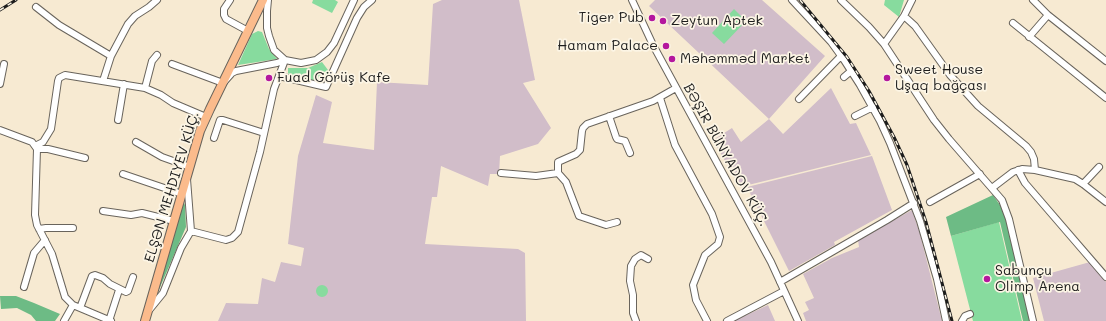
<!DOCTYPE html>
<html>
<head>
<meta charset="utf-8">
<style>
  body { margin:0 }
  canvas { display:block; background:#f7ead2 }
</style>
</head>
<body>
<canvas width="1106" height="321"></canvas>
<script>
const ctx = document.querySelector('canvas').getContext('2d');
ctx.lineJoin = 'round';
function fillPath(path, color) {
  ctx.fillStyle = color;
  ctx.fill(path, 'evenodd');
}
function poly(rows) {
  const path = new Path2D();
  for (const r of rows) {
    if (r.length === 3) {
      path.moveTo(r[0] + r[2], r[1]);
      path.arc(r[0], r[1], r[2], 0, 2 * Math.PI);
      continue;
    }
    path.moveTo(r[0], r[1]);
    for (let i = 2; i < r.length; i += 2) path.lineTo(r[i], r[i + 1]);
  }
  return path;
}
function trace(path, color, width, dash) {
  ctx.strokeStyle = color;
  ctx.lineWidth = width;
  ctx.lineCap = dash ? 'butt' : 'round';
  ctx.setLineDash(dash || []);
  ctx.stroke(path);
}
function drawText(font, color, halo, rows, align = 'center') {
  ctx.font = font + ' Mali,sans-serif';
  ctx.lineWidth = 3.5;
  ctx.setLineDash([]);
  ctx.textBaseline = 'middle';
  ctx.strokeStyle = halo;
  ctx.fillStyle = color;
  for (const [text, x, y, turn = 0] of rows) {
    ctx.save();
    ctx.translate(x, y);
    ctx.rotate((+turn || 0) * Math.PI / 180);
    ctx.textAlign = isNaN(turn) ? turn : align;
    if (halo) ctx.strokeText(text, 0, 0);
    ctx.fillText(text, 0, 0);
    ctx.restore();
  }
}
const industrial = poly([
  [442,0,519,0,535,80,523,83,551,128,538,144,500,156,499,174,490,174,488,186,441,166,437,197,432,197,425,244,518,249,525,253,526,321,218,321,226,303,258,304,262,278,275,282,281,262,301,266,304,248,288,244,298,156,316,95,332,102,323,143,374,150,377,82,428,85,433,4],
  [655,0,762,0,825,56,769,119,783,134,831,88,850,124,856,123,871,155,740,187,713,140,732,128,741,142,769,119,649,6],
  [872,156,892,210,834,242,835,245,789,271,747,187],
  [912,210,920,234,942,321,806,321,803,313,809,310,805,302,814,298,803,274,832,258,859,247,858,240],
  [1090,262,1106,282,1106,321,1044,321,1033,278],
  [768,305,775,321,734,321]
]);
const green = poly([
  [313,0,335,0,338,2,332,13,312,3],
  [885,0,904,0,899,17,884,5],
  [734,9,746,21,724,44,712,33],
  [258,31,262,32,269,49,277,59,238,65,252,34],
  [322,62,328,70,328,75,320,80,314,81,291,77,288,73,288,68,308,68],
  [999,222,1022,321,973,321,951,236],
  [322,291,6]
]);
const forest = poly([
  [993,195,1000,205,1006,216,1031,321,1023,321,1000,222,951,236,946,217],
  [183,201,185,205,186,227,158,292],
  [0,296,16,296,34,303,60,314,55,321,36,321,31,315,17,308,1,309]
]);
const minor = poly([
  [230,0,224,9,224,15,226,19,248,31],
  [268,0,267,11,267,28,269,36,274,50,285,60,301,63,316,60,327,52,334,43,354,0],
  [632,0,653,45,771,262,798,321],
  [792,0,831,42,844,60,860,85,880,121,890,143,920,221,937,279,946,321],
  [841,0,869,27,884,44,934,120,949,139,1002,200,1009,219,1033,321],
  [1033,0,1048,15,1106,61],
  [36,7,59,25,111,56],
  [904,16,915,26,950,75,978,106,1026,146,1031,152,1034,159,1035,170],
  [1013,23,1106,98],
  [1029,37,1048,15],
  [884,44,904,16,912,0],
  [172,64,223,83,232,73,236,71,277,63,285,60],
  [279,76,326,87,357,18,364,7,372,0],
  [844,77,851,71],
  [103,81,111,56,128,24,135,16,149,7,157,0],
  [0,84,4,64],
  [145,88,152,61,157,55],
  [660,98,675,145,712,214,720,237,718,244,705,255,693,285,696,300,707,321],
  [799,99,841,56],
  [609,116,616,137,617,139,625,141,630,153],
  [855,116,873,107],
  [118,120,124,84],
  [0,130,32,142,37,149,35,215,37,225,52,254,65,297,73,305,111,321],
  [214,138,220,120,223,120,264,133],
  [136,142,162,157,190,167],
  [35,146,43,142,51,129,58,81,59,78,65,75,145,88,161,95,173,103,206,117],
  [37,149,48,149,85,158],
  [1018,170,1025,183,1106,277],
  [501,173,536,176,558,173],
  [123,174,182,194],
  [1083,184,1099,167],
  [992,188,1013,172,1022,169,1035,170,1075,179,1083,184,1106,202],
  [930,202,980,174],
  [103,211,131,215,142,213,174,221],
  [617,222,606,225,579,216,566,182,558,173,558,162,576,154,580,150,582,131,583,128,587,124,653,101,676,88],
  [39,229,46,228,73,228],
  [191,231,226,240,232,238,238,232,260,152,274,89,285,60],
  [780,282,887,220,914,203],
  [24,287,34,253,45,240],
  [80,308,92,276,95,275,103,278,110,284,126,292,128,291,133,277],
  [150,309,163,293,181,248,191,231,187,179],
  [64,321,73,305],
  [109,321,119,290],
  [636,321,633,313,633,295,630,281,631,266,635,259,641,255,648,259],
  [727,321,784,291],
  [962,321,965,316,970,314]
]);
const major = poly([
  [145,321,200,131,210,109,263,0]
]);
const rail = poly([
  [800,0,847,57,869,91,894,137,907,165,926,222,952,321],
  [0,10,16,0]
]);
const markers = [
  [652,18,4,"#b5179e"],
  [663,21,4,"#b5179e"],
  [666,46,4,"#b5179e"],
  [672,59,4,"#b5179e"],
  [269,78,4,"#b5179e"],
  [887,78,4,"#b5179e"],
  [987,279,4,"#b5179e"]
];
const poiNames = [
  ["Tiger Pub",644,18,"right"],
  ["Zeytun Aptek",671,21],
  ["Hamam Palace",658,46,"right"],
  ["Məhəmməd Market",680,59],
  ["Sweet House",895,70],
  ["Uşaq bağçası",895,86],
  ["Fuad Görüş Kafe",277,78],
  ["Sabunçu",995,271],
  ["Olimp Arena",995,287]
];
const streetNames = [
  ["BƏŞIR BÜNYADOV KÜÇ.",726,155,61],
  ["ELŞƏN MEHDIYEV KÜÇ.",172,187,-73]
];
fillPath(industrial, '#d1bdc9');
fillPath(green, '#87db9e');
fillPath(forest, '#6dbb85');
trace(minor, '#69645c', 8);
trace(major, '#69645c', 10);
trace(minor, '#fff', 6);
trace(major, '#fbbb8c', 8);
trace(rail, '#1c1c1c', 3);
trace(rail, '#fcf5e5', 1.5, [4.5]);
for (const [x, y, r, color] of markers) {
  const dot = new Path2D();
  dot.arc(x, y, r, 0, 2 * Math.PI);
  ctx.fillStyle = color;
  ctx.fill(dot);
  trace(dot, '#fcf5e5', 1.5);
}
drawText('14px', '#1c1c1c', '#fcf5e5', poiNames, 'left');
drawText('14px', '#1c1c1c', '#fcf5e5', streetNames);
</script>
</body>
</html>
